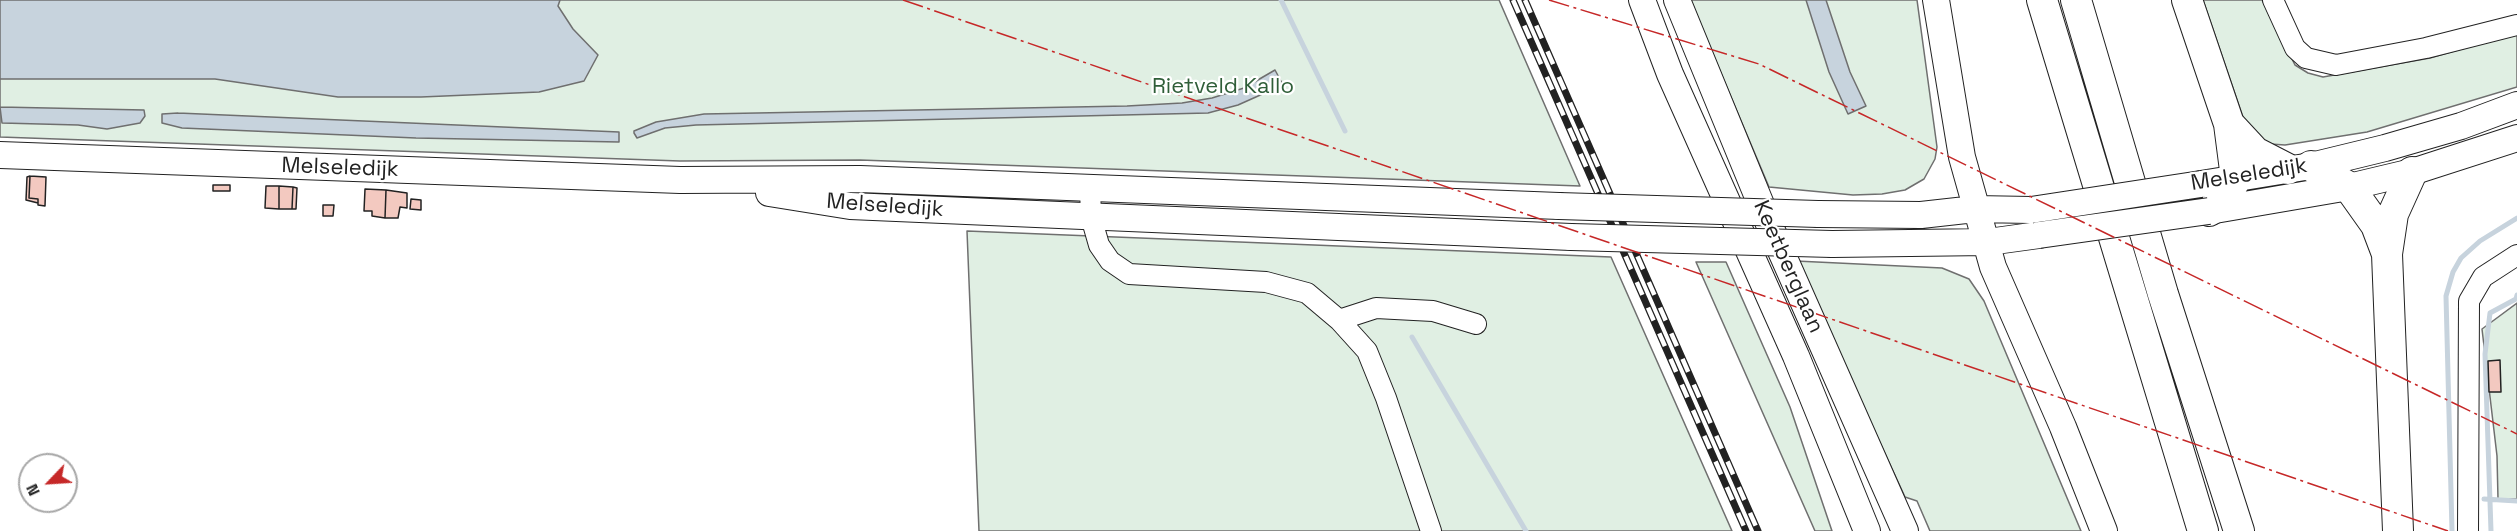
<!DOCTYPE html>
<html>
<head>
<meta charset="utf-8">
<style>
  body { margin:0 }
  #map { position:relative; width:2517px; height:531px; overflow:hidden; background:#fff; font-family:"Space Grotesk",sans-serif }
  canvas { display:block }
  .north { position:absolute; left:18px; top:453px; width:60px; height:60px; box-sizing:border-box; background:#fff; border:2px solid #a7a7a7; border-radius:50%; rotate:245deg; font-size:16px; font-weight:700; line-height:24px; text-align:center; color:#222 }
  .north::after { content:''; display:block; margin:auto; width:21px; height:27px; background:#c62828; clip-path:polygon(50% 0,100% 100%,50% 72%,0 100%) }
</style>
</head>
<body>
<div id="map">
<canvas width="2517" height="531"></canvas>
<div class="north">N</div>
</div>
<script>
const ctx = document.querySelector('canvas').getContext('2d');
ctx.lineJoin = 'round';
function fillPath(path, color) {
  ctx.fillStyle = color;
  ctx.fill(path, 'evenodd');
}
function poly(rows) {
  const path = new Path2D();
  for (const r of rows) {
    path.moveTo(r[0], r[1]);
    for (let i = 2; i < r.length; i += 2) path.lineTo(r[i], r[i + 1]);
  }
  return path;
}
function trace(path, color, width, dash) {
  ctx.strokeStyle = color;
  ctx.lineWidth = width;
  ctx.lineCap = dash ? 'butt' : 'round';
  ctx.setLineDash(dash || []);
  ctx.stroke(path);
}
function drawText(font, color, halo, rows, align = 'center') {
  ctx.font = font + ' "Space Grotesk",sans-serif';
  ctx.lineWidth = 4.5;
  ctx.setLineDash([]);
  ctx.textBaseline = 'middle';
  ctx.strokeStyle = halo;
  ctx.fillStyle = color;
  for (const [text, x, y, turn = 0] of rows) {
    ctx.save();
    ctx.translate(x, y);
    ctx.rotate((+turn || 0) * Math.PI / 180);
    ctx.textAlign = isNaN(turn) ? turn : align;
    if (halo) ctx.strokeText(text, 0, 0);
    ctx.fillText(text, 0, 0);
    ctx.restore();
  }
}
const green = poly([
  [0,0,1499,0,1580,186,860,160,680,161,0,137,0,0],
  [1690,0,1917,0,1937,147,1935,159,1924,179,1905,190,1882,194,1853,195,1769,187,1690,0],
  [2203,0,2262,0,2295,65,2308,73,2323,77,2430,58,2517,33,2517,87,2367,132,2285,145,2270,144,2257,139,2246,126,2203,0],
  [967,231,1611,257,1732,531,979,531,967,231],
  [1796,261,1942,268,1969,279,1984,301,2081,531,1930,531,1917,501,1905,497,1796,261],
  [1696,262,1726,262,1790,407,1832,531,1815,531,1696,262],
  [2517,303,2517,499,2498,499,2497,456,2482,329,2517,303]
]);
const water = poly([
  [0,0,560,0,558,6,573,29,598,55,584,81,539,92,421,97,338,97,215,79,0,79,0,0],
  [1806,0,1826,0,1850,72,1866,106,1848,114,1829,72,1806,0],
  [1275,70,1282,83,1276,88,1238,105,1208,113,696,125,665,128,637,138,634,133,634,131,656,122,704,114,1127,106,1182,103,1212,98,1244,88,1275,70],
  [0,107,144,110,145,116,140,123,107,129,78,125,2,123,0,107],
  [178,113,619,132,619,142,416,138,182,128,162,123,162,114,178,113]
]);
const stream = poly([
  [1281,0,1345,131],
  [1412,337,1526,531],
  [2484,499,2517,501],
  [2452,531,2446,296,2453,272,2461,258,2480,241,2517,218],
  [2491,531,2485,354,2490,313,2516,299,2517,295]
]);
const building = poly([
  [30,176,29,198,38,199,38,203,26,200,27,177,30,176],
  [30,176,46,177,45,206,38,205,38,199,29,198,30,176],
  [213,185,230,185,230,191,213,191,213,185],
  [266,186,279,186,279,209,265,208,266,186],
  [279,186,293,187,292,209,279,209,279,186],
  [293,187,297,188,296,209,292,209,293,187],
  [365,189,386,190,385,218,372,216,372,211,364,211,365,189],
  [386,190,407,193,407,208,400,207,398,218,385,218,386,190],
  [411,199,421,200,421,210,410,209,411,199],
  [323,205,334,205,333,216,323,216,323,205],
  [2500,360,2501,392,2489,392,2488,361,2500,360]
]);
const minor = poly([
  [2273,0,2295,48,2306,58,2336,65,2426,48,2517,25],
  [1090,187,1091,217,1099,245,1110,261,1129,274,1266,282,1307,293,1339,320,1367,351,1386,398,1431,531],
  [1339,320,1376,308,1433,311,1476,324],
  [2468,531,2469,301,2483,277,2517,255]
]);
const major = poly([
  [1642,0,1670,74,1796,356,1867,531],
  [1677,0,1769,224,1905,531],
  [1936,0,1962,157,1993,267,2063,427,2104,531],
  [0,155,680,180,860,179,1559,206],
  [2201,184,2311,166,2385,148,2461,126,2517,105],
  [769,193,850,206,1571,237],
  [2209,211,2349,187,2412,172,2517,138],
  [1818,214,1921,215,1975,209,2031,210],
  [1832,244,1988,242,2039,235]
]);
const highway = poly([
  [2042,0,2203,531],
  [2076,0,2163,294,2239,531],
  [2187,0,2229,124,2236,178,2224,202,2209,211],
  [2229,124,2255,152,2288,169],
  [2311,166,2349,187,2376,225,2387,254],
  [2398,531,2387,254,2393,214,2412,172]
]);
const rail = poly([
  [1513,0,1746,531],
  [1525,0,1758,531]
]);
const majorBridge = poly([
  [1559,206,1818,214],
  [2031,210,2201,184],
  [2039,235,2209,211],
  [1571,237,1832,244]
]);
const power = poly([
  [903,0,2448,531],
  [1549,0,1759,64,2517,434]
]);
const parkNames = [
  ["Rietveld Kallo",1223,87]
];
const streetNames = [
  ["Melseledijk",340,168,2],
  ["Melseledijk",2249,175,-9],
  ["Melseledijk",885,206,4],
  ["Keetberglaan",1788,267,66]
];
fillPath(green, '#e0efe3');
trace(green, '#6f6f6f', 1.5);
fillPath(water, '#c7d3dd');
trace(water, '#6f6f6f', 1.5);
trace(stream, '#c7d3dd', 5);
fillPath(building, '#f3c9c0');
trace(building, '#222', 1.5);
trace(minor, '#222', 22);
trace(major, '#222', 28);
trace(highway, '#222', 32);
trace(minor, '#fff', 20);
trace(major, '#fff', 26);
trace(highway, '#fff', 30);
trace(rail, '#222', 7);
trace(rail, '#fff', 4.5, [14]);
trace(majorBridge, '#222', 28, []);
trace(majorBridge, '#fff', 26);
trace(power, '#c62828', 1.5, [21, 4.5, 3, 4.5]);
drawText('22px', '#2f5e38', '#fff', parkNames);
drawText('22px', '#222', '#fff', streetNames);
</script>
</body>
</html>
